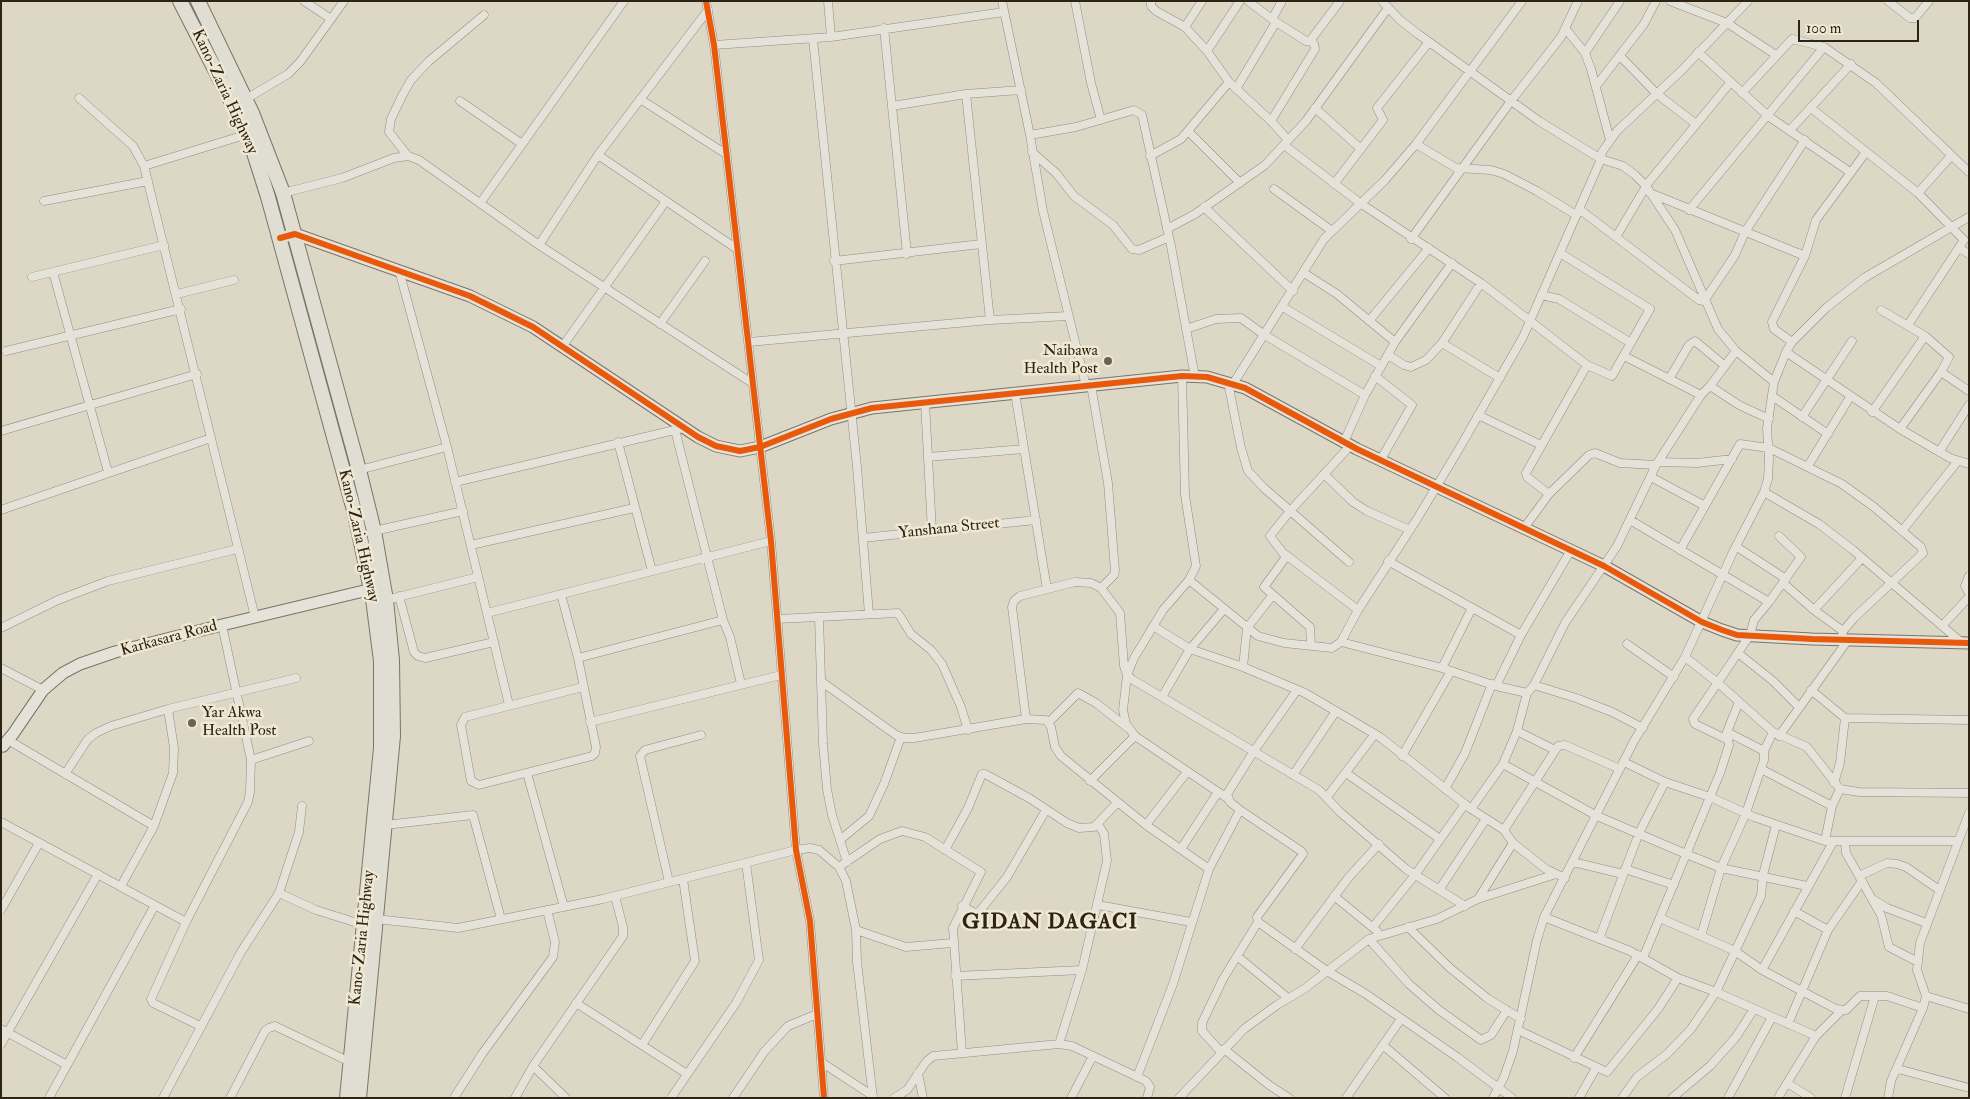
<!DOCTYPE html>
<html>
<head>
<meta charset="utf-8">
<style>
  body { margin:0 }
  #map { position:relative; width:1970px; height:1099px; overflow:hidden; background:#ddd8c6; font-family:"IM FELL Double Pica",serif }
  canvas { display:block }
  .frame { position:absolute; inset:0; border:2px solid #2f2315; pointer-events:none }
  .scale { position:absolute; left:1798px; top:20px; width:121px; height:22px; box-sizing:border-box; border:2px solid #2f2315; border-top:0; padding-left:6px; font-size:15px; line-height:18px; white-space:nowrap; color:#2f2315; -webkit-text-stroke:4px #efe9d3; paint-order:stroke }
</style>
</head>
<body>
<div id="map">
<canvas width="1970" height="1099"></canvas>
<div class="frame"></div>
<div class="scale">100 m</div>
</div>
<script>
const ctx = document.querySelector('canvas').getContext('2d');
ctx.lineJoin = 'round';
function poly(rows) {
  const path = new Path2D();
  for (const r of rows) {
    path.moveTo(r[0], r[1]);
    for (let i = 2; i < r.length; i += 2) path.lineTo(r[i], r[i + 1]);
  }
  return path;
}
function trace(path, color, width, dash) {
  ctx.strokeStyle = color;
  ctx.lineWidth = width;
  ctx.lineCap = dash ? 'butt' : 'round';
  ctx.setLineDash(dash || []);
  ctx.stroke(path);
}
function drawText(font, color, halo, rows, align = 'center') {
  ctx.font = font + ' "IM FELL Double Pica",serif';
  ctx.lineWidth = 5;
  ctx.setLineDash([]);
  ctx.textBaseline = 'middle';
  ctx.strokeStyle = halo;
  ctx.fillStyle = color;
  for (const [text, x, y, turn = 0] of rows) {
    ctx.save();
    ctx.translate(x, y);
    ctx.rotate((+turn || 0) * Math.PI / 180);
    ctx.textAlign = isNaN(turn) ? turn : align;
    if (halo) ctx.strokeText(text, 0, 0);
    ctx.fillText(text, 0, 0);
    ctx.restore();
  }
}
const street = poly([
  [304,1,331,19],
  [706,1,714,45,771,541,796,850,810,921,824,1098],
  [828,1,831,37],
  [1002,1,1030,135,1043,211,1086,386],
  [1075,1,1091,83,1101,120],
  [1151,1,1151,6,1156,11,1185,27,1207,51,1229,82,1271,121,1288,140],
  [1248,1,1276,22,1306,41,1310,41,1340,1],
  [1382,1,1400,20,1418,34,1539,121,1601,159,1623,166,1635,175,1646,186,1675,230,1718,329,1736,351,1774,382],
  [1670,1,1727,23,1776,55],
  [1888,1,1910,18,1915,18,1929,1],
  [1272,19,1282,1],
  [1185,27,1202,1],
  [884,28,907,254],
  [1565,28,1585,53,1591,69,1610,140],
  [813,39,857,467,869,614],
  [714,45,831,37,1004,12],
  [1207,51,1240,1],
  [1698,52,1768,116,1850,172],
  [1585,53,1620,1],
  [1621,57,1657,94,1696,124],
  [1596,86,1644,24,1656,1],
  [1236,89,1276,22],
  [1742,93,1792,39,1824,47,1876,83,1969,172],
  [966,94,990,320],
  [79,98,133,146,144,166,255,617],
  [246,99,288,74,300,62,344,1],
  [640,99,726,154],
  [460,101,522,144],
  [892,106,966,94,1021,90],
  [1315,108,1361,149],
  [1811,108,1918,193,1964,240,1908,325],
  [1271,121,1315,49,1314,44,1310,41],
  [1790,130,1851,64],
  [1188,131,1240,183],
  [1030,135,1076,127,1134,110,1142,115,1171,246,1195,377],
  [1416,144,1456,168,1491,170,1504,174,1537,191,1576,215],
  [1284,145,1360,203,1481,283,1587,365,1612,376,1650,309,1560,253],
  [1032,152,1056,173,1074,196,1113,225,1132,249,1139,250,1169,237],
  [598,155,737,249],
  [408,156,389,132,391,119,402,96,411,80,429,61,484,15],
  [1150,156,1181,139,1229,82],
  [144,166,248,134],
  [1334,184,1383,120,1377,108,1429,42],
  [1274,189,1332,231],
  [283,193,342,178,394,158,408,156,419,160,539,245,752,383],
  [1650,193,1805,256],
  [1918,193,1951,156],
  [44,201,148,181],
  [481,202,624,1],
  [1204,207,1293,291],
  [1579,209,1699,300,1704,301,1735,255,1745,232,1805,140],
  [1689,210,1824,47],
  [1167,229,1195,214,1265,165,1306,121,1388,8],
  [1616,237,1648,183,1730,83],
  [1411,239,1511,101,1561,37,1578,1],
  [539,245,598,155,708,10],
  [1959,248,1969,254],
  [834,261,981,244],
  [399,270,447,447,509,705],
  [53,272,108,472],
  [1304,273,1337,294,1395,342],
  [32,277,164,245],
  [177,294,234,280],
  [1541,295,1559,299,1631,343],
  [1283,307,1381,366],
  [1881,310,1925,336,1949,357,1941,372,1900,429],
  [1369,321,1429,248],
  [660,324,705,261],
  [1186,329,1216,319,1241,318,1263,334,1365,395],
  [749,342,990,320,1068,316],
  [1792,342,1774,329,1772,322,1805,256,1816,220,1866,152],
  [1442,343,1500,378],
  [562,347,666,201],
  [6,351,181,309],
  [1786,352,1900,429,1950,458,1969,464],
  [1388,355,1404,365,1411,367,1426,360,1442,343,1481,283],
  [1624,356,1701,395],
  [1941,372,1969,391],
  [1182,376,1185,495,1196,566,1189,580,1163,610,1134,658,1127,675,1123,710,1126,724,1135,736,1227,798],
  [1375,376,1412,405,1380,461],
  [1669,379,1689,345,1695,341,1725,366],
  [1228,382,1241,448,1248,471,1264,488,1349,562],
  [1233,384,1324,239,1385,180,1416,144,1522,1],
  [1091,385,1108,483,1115,571,1114,575,1101,588],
  [1710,386,1739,405,1769,419],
  [1015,393,1047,589],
  [1772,396,1828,434],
  [925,402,932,531],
  [1872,412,1925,336],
  [1478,415,1541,445],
  [1802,417,1852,341],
  [675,430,723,620,730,637,741,684],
  [1,431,197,374],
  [618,442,652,571],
  [1344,442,1365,395,1395,342,1452,263],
  [1939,452,1969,405],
  [928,457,1024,449],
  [1658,462,1697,463,1732,459],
  [1808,466,1850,397],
  [359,470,447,447],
  [1324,474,1353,502,1367,511,1410,530],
  [1651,477,1705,506],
  [455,482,679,429],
  [1764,492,1819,524,1853,550,1961,642],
  [1549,494,1527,477,1526,473,1587,365],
  [1,510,211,438],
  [1630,520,1769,602,1801,557,1779,536],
  [1524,528,1549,494,1589,455,1595,453,1620,463,1656,465],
  [374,531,463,511],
  [1902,531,1957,462],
  [863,538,1036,520],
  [471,545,634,508],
  [1737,547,1786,579],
  [1680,550,1740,444,1769,448,1842,484,1874,507,1921,547,1923,553,1854,618,1843,631,1841,640],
  [1286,555,1358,610],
  [1388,561,1521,635],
  [1969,576,1965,586,1969,593],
  [1189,580,1258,636,1284,643,1332,648,1341,642,1358,610,1417,519,1459,449,1523,337,1601,159,1602,152,1617,131,1681,71,1748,1],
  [1783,583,1814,610,1843,631],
  [561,594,578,658,596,747,595,753,592,756,479,785,471,781,461,725,465,717,583,687],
  [399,596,414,652,418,656,425,658,494,642],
  [386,600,478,577],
  [1814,610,1862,558],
  [487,613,771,541],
  [819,617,823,744,827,789,832,815,847,862],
  [777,619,898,613,911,634,931,650,942,664,961,707,968,730],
  [1153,626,1190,649,1243,667,1305,693,1380,737,1471,809,1504,830,1513,843,1546,869,1565,878],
  [1942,626,1969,597],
  [1,628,58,600,108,581,237,549],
  [1341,642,1442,668,1496,686,1527,693,1534,685,1576,698,1612,712,1643,728],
  [1627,644,1674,677],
  [1311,645,1310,627,1264,587,1286,557,1270,536,1290,511,1350,446],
  [1738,653,1773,681,1799,707],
  [1685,657,1718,683,1773,732,1807,747,1840,789,1859,792,1969,793],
  [578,658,723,620],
  [1243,667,1247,628,1272,596],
  [1,668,43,690],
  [1442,668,1472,608],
  [822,682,896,735,904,738,914,738,1026,719,1046,720,1051,727,1055,747,1061,756,1146,825,1209,869],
  [1534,685,1565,623,1617,546,1656,465,1701,395,1710,386,1736,351],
  [1496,686,1521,635,1571,550],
  [1811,690,1845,718,1969,720],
  [1162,697,1190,649,1224,609],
  [1026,719,1012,607,1014,601,1020,596,1075,582,1091,583,1101,588,1120,613,1124,666,1127,675,1133,680,1319,790,1340,812,1406,869,1465,906],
  [590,722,781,675],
  [1049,722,1078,693,1096,703,1128,728],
  [1517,731,1555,750],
  [1727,732,1764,751],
  [1779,736,1848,640],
  [8,740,154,826],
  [1728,740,1695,724,1693,719,1750,635,1754,620,1769,602],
  [1402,756,1451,671],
  [251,760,309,741],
  [1624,762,1665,782,1710,797,1754,817,1825,841,1958,841],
  [1503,764,1597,816,1686,854,1721,868,1807,886],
  [1761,769,1832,806],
  [527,773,564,907],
  [1346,773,1440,839],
  [65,774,88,739,96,733,111,726,168,709],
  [1293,775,1336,711],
  [1090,781,1135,736],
  [1834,783,1840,763,1845,718],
  [1445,789,1465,753,1492,684],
  [1327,797,1375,734],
  [1471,809,1503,764,1517,731,1527,693],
  [1,822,186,922],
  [385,825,473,815,501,919],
  [1146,825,1187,772],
  [1504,830,1558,746,1565,745,1620,769],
  [840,840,869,816,884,784,901,737],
  [1825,841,1832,806,1840,789],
  [1845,842,1846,853,1881,915,1889,947,1918,962],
  [1181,849,1218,792],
  [945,850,968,808,982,774,985,774,1029,798,1067,823,1079,828,1094,827,1117,803],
  [1573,862,1623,874],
  [839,867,880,839,902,831,925,837,981,872,953,928,962,1053],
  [1625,869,1674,885],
  [1859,876,1887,863,1897,864,1906,867,1938,889],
  [669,882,640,756,645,750,701,735],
  [121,886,154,826,173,773,174,748,168,709,296,678],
  [1439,890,1486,819],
  [279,893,316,910,364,925],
  [1334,896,1377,931],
  [1478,899,1513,843],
  [1874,900,1887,908,1926,923],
  [1098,905,1191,922],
  [962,906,975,913,979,912,1007,877,1046,810],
  [1,910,39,843],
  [1794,911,1828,930,1862,881],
  [1544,917,1630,951,1678,978,1716,992,1816,1036,1787,1083],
  [1660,918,1735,951,1762,970,1836,1009,1846,1010,1860,996,1887,996,1923,1008],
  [376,919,458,928,603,899,796,850,810,848,819,850,839,867,846,881,856,930,857,962,873,1098],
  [1258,922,1327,971,1366,994,1457,1057,1512,1098],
  [1373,927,1415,875,1465,804],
  [1408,927,1450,968,1487,998,1521,1019],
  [856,930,906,947,952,943],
  [1701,936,1721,868,1746,813,1764,760,1764,751,1773,732],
  [1369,939,1409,984,1439,1010,1481,1040,1491,1035,1507,1010],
  [1599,939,1639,833,1665,782],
  [1295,949,1349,877,1379,844],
  [1237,956,1288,998],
  [1643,958,1720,773,1729,745,1727,732,1739,702],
  [1762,970,1833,842],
  [955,976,1082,970],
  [1926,996,1969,1009],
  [576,1003,687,1074],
  [1788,1024,1828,930],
  [200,1026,153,1003,151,999,186,922,248,802,250,792,251,760,222,625],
  [1,1029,67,1065],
  [1518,1030,1607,1072,1658,1009,1678,978],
  [1816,1036,1842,1010],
  [1,1044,98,874],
  [1059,1044,1082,970,1107,861,1104,834,1098,824],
  [642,1045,695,961,683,879],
  [1384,1046,1445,1098],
  [1224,1049,1269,1085,1289,1098],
  [1221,1052,1202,1031,1202,1023,1223,979,1258,922,1257,917,1303,854,1301,851,1240,810,1230,802,1227,794,1254,751,1297,690],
  [1574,1058,1638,955],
  [821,1062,873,1096],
  [533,1066,566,1098],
  [918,1073,923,1098],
  [1894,1073,1898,1069,1969,1088],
  [1137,1077,1173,984,1209,869,1240,810],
  [49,1098,155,905],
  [163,1098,241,952,279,893,299,832,302,806],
  [230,1098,265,1031,269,1028,275,1026,350,1062],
  [454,1098,482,1054,553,957,555,942,547,910],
  [515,1098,533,1066,623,936,623,927,615,896],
  [671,1098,736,1003,759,960,746,863],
  [733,1098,764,1052,788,1026,817,1014],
  [894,1098,907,1090,926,1062,933,1056,1059,1044,1072,1046,1146,1081,1150,1087,1147,1098],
  [1071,1098,1093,1056],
  [1179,1098,1244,1029,1277,1005,1304,989,1369,939,1437,919,1478,899,1556,874],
  [1346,1098,1401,1019],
  [1493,1098,1504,1077,1513,1051,1537,940,1544,917,1634,741,1685,657,1733,552,1764,492,1768,479,1769,459,1767,428,1774,382,1786,352,1792,342,1826,308,1864,278,1969,217],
  [1579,1098,1596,1068],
  [1622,1098,1637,1077,1667,1054,1691,1029,1716,992,1761,896,1763,875,1776,825],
  [1672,1098,1710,1066,1736,1037,1754,1009],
  [1728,1098,1772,1017],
  [1778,1098,1787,1083,1811,1098],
  [1845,1098,1875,996],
  [1888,1098,1891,1081,1923,1008,1926,996,1917,970,1920,943,1969,813]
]);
const secondary = poly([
  [280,238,295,234,470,296,533,327,698,437,716,446,740,451,760,447,831,419,872,408,1182,376,1207,377,1245,388,1357,449,1604,566,1702,622,1722,630,1737,635,1812,639,1969,643],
  [1,745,3,746,13,734,43,690,63,673,80,664,115,652,222,625,372,589]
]);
const highway = poly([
  [180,1,248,134,268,197,355,514,373,599,381,661,381,748,347,1098],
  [198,1,252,113,283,193,359,470,374,531,386,600,392,660,393,736,359,1098]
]);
const cycleway = poly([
  [706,1,714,45,771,541,796,850,810,921,824,1098],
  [280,238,295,234,470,296,533,327,698,437,716,446,740,451,760,447,831,419,872,408,1182,376,1207,377,1245,388,1357,449,1604,566,1702,622,1722,630,1737,635,1812,639,1969,643]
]);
const markers = [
  [1108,361,5,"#6c6253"],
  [192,723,5,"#6c6253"]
];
const streetNames = [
  ["Kano-Zaria Highway",224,92,65],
  ["Yanshana Street",949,529,-6],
  ["Kano-Zaria Highway",358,536,77],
  ["Karkasara Road",169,639,-15],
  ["Kano-Zaria Highway",363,938,-84]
];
const poiNames = [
  ["Naibawa",1098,352],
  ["Health Post",1098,370],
  ["Yar Akwa",202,714,"left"],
  ["Health Post",202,732,"left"]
];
const districtNames = [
  ["GIDAN DAGACI",1050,923]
];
trace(street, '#918d81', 9);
trace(secondary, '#797469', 13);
trace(highway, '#797469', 16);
trace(street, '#e5e2d9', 8);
trace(secondary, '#e5e2d9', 11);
trace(highway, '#e0ddd3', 14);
trace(cycleway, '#e8590c', 6);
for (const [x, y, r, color] of markers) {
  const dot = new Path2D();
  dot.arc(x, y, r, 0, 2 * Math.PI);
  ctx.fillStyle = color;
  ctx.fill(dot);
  trace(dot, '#efe9d3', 2);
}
drawText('16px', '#2f2315', '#efe9d3', streetNames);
drawText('16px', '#2f2315', '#efe9d3', poiNames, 'right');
ctx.letterSpacing = '1px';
drawText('bold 21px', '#2f2315', '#efe9d3', districtNames);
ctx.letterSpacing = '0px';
</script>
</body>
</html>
